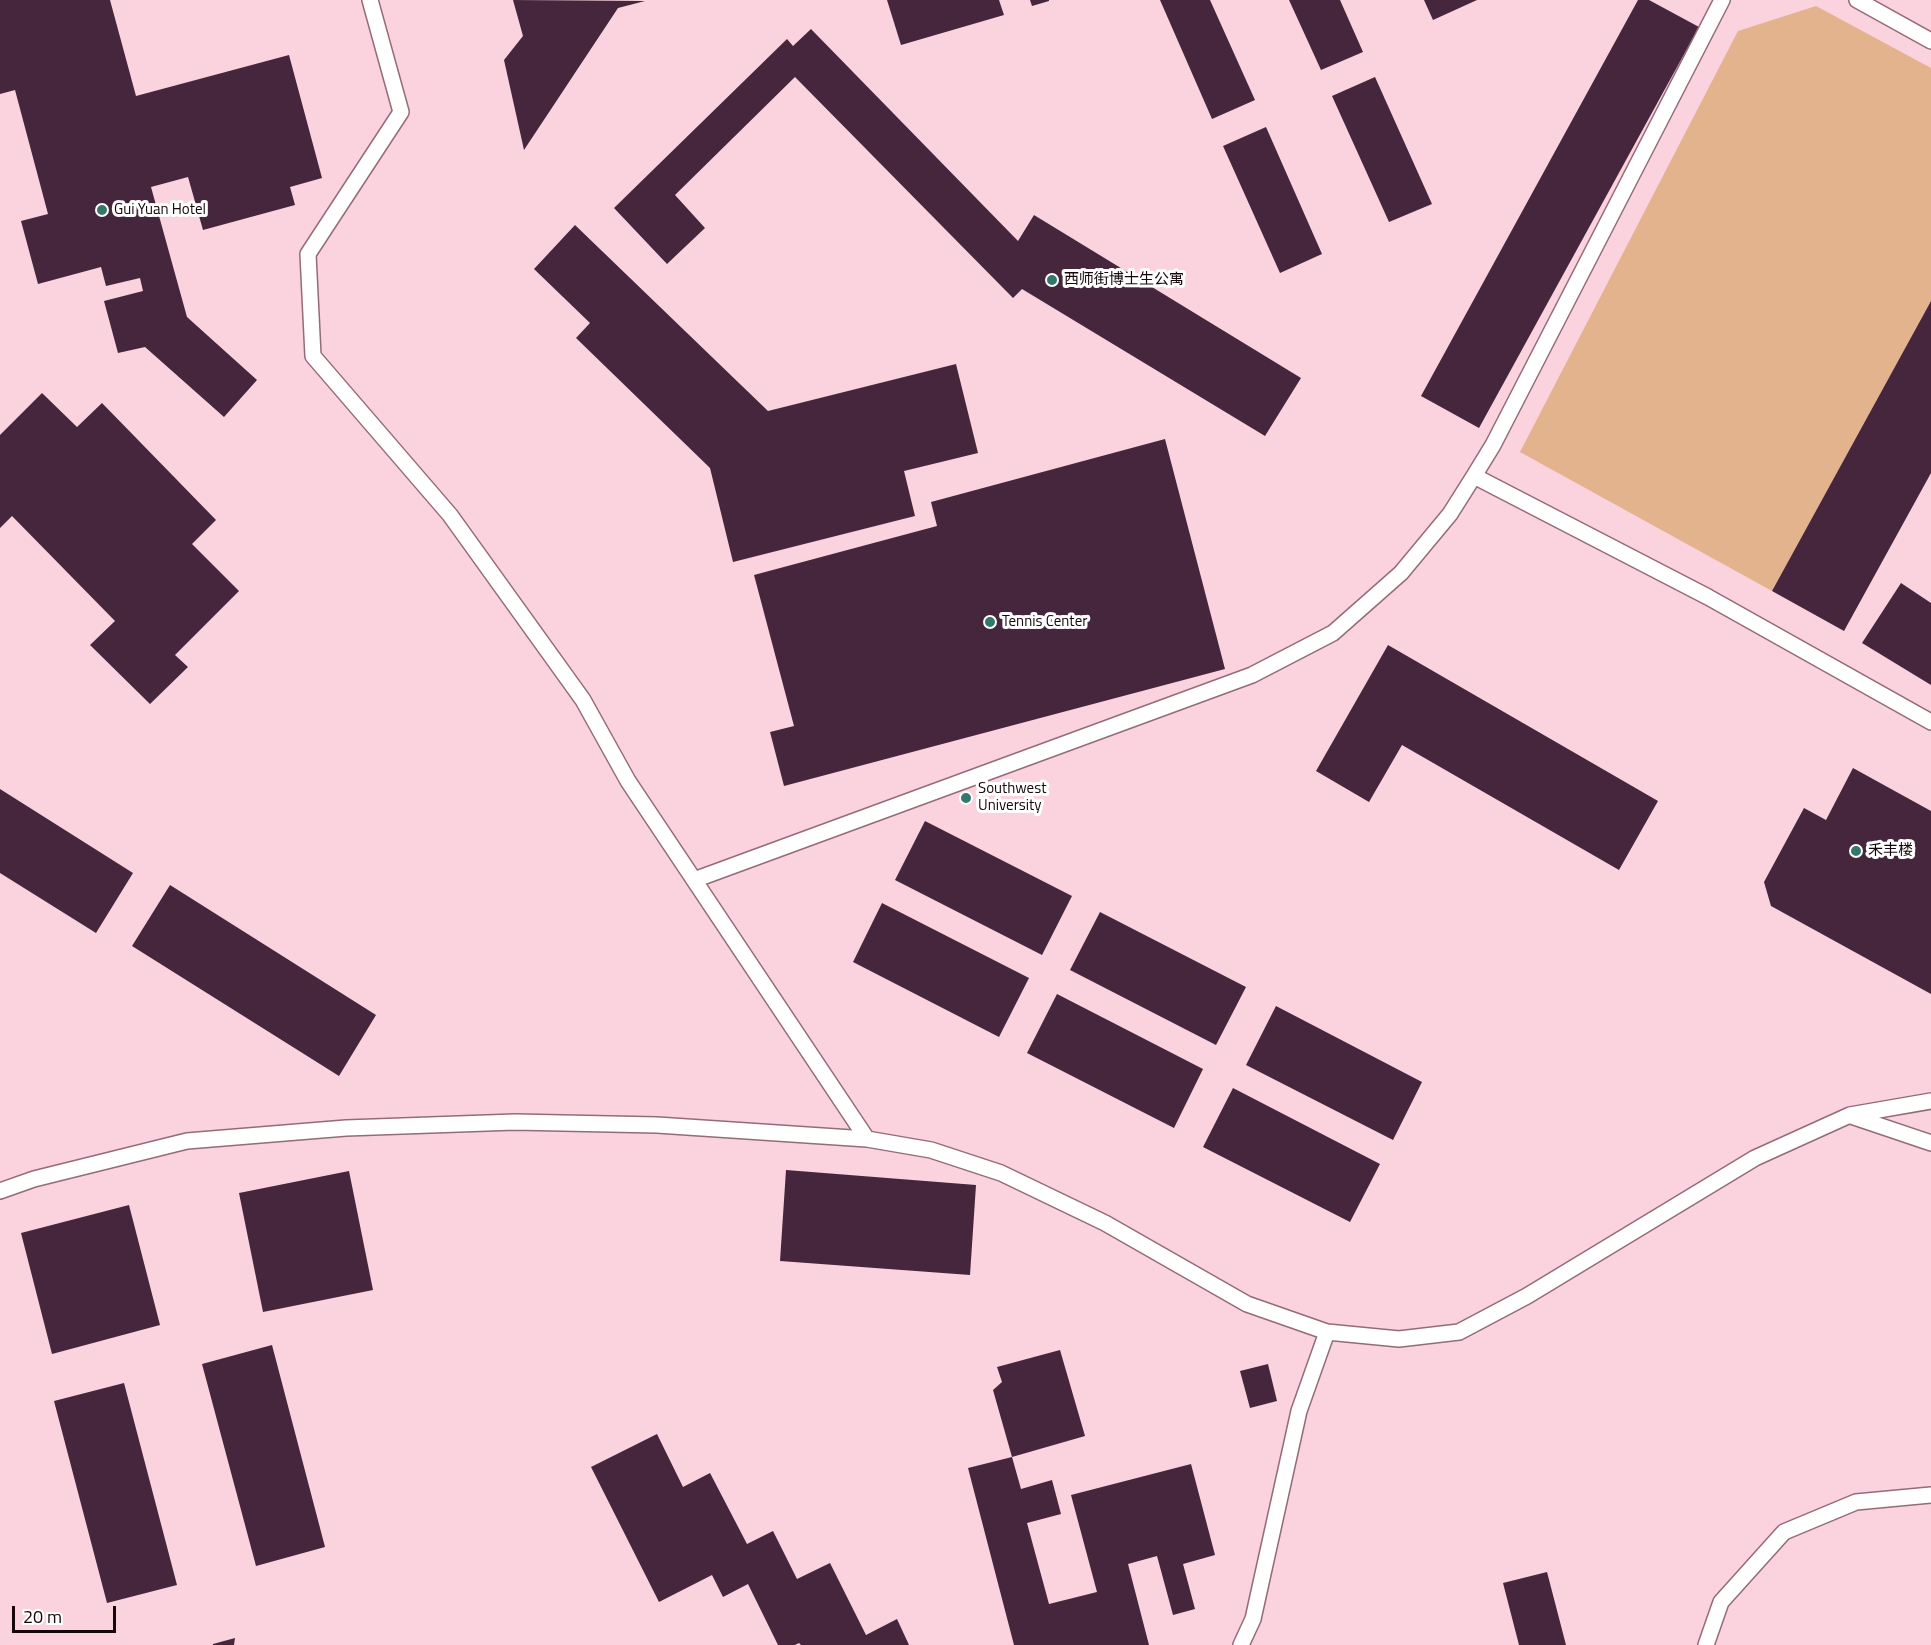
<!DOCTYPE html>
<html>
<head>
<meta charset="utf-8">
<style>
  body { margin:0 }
  #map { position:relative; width:1931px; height:1645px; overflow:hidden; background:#fad3de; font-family:"Titillium Web",sans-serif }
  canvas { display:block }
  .scale { position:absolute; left:12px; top:1606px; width:104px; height:27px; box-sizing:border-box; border:3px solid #15070b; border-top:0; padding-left:8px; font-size:18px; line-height:21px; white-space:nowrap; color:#15070b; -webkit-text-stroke:4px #fff; paint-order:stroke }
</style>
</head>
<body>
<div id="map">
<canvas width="1931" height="1645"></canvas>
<div class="scale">20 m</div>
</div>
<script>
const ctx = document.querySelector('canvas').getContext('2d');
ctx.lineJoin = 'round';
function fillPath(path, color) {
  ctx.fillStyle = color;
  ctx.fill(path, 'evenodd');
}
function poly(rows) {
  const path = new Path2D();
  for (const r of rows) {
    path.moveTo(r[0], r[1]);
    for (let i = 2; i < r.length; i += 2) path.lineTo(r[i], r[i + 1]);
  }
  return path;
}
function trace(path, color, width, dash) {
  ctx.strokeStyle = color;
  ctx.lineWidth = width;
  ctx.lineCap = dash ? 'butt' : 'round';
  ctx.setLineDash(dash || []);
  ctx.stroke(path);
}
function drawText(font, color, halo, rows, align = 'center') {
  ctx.font = font + ' "Titillium Web","Noto Sans SC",sans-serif';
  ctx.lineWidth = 6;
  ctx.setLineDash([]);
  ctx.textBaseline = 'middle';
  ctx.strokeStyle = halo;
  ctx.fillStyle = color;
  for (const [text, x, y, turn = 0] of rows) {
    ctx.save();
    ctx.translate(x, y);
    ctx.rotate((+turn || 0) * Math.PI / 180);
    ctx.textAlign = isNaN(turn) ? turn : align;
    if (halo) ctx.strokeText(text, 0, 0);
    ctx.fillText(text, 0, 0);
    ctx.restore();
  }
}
const green = poly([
  [1816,6,1931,68,1931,301,1772,591,1520,452,1738,31]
]);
const building = poly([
  [0,0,110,0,136,96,289,55,322,178,290,187,295,205,203,230,188,177,151,187,187,317,257,380,224,417,145,347,118,353,104,301,143,291,140,278,106,286,101,267,38,284,21,221,48,214,15,90,0,94],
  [513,0,645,1,618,8,524,150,504,60,523,36],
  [887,0,999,0,1004,15,901,45],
  [1030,0,1049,0,1049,1,1032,6],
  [1160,0,1210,0,1255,100,1212,119],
  [1289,0,1340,0,1363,52,1321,70],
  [1424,0,1477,0,1433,20],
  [1638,0,1649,0,1699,27,1479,428,1421,396],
  [811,29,1018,241,1034,215,1301,378,1265,436,1022,289,1013,298,795,77,675,195,705,228,667,264,614,208,787,39,793,46],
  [1375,77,1432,204,1389,222,1332,96],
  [1266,127,1322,254,1280,273,1223,146],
  [575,225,768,411,956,364,978,453,904,471,915,516,733,562,710,468,576,338,590,323,534,269],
  [1931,301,1931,473,1844,631,1772,591],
  [42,393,77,427,102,403,216,520,192,544,239,591,175,655,188,667,150,704,90,645,115,621,12,516,0,528,0,435],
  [1165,439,1225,669,784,786,770,732,794,726,754,575,937,526,931,502],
  [1901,583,1931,603,1931,685,1862,643],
  [1388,645,1658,801,1619,870,1402,745,1369,802,1316,771],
  [1853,768,1931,811,1931,994,1771,906,1764,882,1804,808,1826,820],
  [0,789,133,873,96,933,0,873],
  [925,821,1072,896,1042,955,895,880],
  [170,885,376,1015,339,1076,132,946],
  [882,903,1029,978,999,1037,853,962],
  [1100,912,1246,987,1216,1045,1070,970],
  [1057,994,1203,1069,1174,1128,1027,1053],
  [1276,1006,1422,1082,1393,1140,1246,1065],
  [1233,1088,1380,1164,1350,1222,1203,1147],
  [786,1170,976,1185,970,1275,780,1261],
  [349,1171,373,1290,263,1312,239,1193],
  [129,1205,160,1325,52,1354,21,1233],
  [272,1345,325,1547,256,1566,202,1364],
  [1060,1350,1085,1436,1012,1457,1021,1489,1052,1480,1061,1514,1027,1523,1049,1604,1097,1592,1071,1495,1191,1464,1215,1555,1183,1564,1195,1609,1173,1615,1157,1556,1128,1564,1149,1645,1014,1645,968,1468,1012,1457,993,1390,1002,1382,997,1367],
  [1268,1364,1277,1401,1250,1408,1240,1371],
  [124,1383,177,1585,107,1603,54,1401],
  [657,1434,683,1487,710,1473,747,1544,773,1531,797,1579,830,1563,866,1635,897,1619,909,1645,801,1645,799,1643,795,1645,778,1645,748,1584,723,1597,712,1575,659,1602,591,1467],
  [1547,1572,1566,1645,1519,1645,1503,1583],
  [235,1638,234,1645,213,1645,213,1644]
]);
const service = poly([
  [370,0,401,112,308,254,313,356,450,515,583,700,628,781,867,1139],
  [1857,0,1931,41],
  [1474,476,1708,597,1931,722],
  [694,880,1252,675,1333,633,1401,573,1450,514,1474,476,1493,445,1722,0],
  [1851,1116,1931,1143],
  [0,1191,34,1179,187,1141,346,1128,515,1122,657,1125,867,1139,931,1150,1001,1173,1105,1223,1247,1304,1327,1332,1399,1339,1459,1332,1527,1296,1755,1158,1850,1115,1931,1101],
  [1241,1645,1253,1619,1299,1411,1327,1332],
  [1706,1645,1721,1602,1784,1532,1856,1502,1931,1495]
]);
const markers = [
  [102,210,6,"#34786b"],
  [1052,280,6,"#34786b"],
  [990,622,6,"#34786b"],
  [966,798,6,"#34786b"],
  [1856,851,6,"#34786b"]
];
const poiNames = [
  ["Gui Yuan Hotel",114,210],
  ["西师街博士生公寓",1064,280],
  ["Tennis Center",1002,622],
  ["Southwest",978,789],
  ["University",978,806],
  ["禾丰楼",1868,851]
];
fillPath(green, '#e3b38d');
fillPath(building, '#45263c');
trace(service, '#956b77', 18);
trace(service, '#fff', 15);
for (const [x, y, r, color] of markers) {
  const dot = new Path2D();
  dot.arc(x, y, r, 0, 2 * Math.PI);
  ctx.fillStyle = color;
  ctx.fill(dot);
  trace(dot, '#fff', 2);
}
drawText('15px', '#15070b', '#fff', poiNames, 'left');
</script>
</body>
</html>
